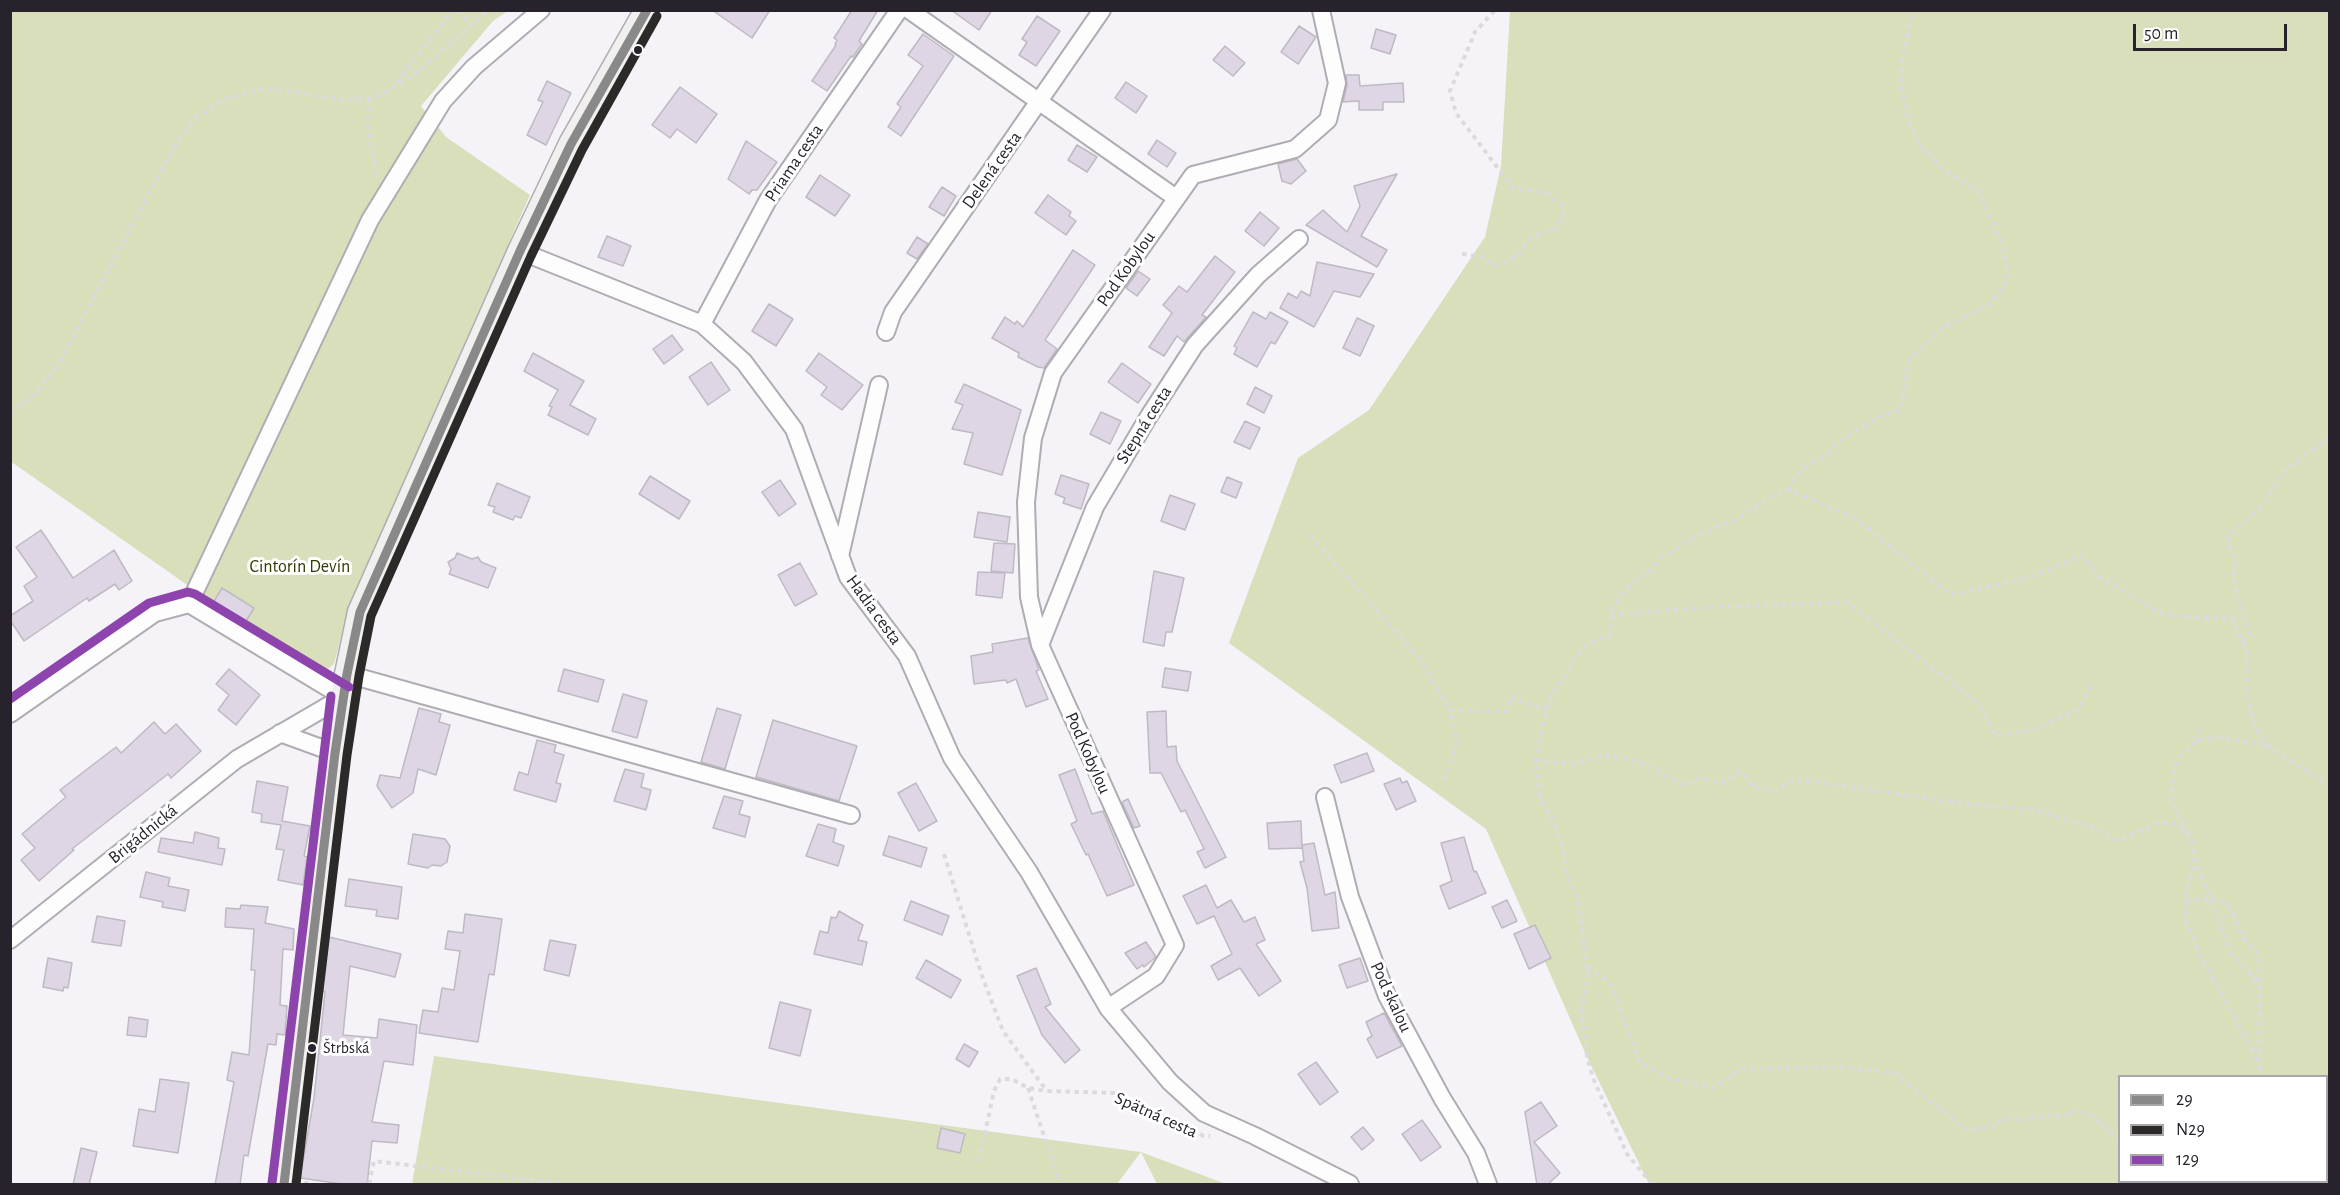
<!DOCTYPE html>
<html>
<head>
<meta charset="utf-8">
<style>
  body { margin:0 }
  #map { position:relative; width:2340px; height:1195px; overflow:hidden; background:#f6f3f8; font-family:"Alegreya Sans",sans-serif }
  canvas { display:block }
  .frame { position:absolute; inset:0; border:12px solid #27222c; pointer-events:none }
  .legend { position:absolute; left:2118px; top:1075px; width:210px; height:108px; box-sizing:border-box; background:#fff; border:2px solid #a9a7ab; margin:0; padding:8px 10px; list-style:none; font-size:18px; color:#27222c }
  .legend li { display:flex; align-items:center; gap:12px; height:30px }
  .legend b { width:30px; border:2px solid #a9a7ab }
  .scale { position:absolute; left:2133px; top:24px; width:154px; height:27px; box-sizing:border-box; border:3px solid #27222c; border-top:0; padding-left:8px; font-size:18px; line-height:21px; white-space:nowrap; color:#27222c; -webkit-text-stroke:4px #fff; paint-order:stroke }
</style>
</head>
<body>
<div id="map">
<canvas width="2340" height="1195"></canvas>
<div class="frame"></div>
<ul class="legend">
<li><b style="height:8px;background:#898989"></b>29</li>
<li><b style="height:8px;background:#2b2a29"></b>N29</li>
<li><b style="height:8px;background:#8e44ad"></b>129</li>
</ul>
<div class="scale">50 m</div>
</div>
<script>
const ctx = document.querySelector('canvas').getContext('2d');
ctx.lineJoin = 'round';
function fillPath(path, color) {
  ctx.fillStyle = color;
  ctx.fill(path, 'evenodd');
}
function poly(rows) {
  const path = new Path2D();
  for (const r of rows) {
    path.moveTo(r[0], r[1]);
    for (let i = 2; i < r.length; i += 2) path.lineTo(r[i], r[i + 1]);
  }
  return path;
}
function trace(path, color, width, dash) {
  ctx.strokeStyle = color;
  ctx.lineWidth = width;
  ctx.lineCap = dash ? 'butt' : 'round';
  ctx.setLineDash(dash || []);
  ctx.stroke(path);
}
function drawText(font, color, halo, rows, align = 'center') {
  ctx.font = font + ' "Alegreya Sans",sans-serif';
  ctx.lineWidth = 6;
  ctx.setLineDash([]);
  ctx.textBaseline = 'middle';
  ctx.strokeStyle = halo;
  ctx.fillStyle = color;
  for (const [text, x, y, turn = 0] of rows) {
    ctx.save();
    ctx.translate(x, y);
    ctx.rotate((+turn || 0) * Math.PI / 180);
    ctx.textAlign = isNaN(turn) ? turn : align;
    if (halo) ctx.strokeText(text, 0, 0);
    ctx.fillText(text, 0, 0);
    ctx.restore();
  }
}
const green = poly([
  [10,11,508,11,493,21,421,106,446,137,530,195,350,602,334,664,321,675,245,623,254,607,222,588,213,603,13,463,11,464],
  [1510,11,2329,11,2329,1184,1649,1184,1587,1057,1486,829,1229,643,1298,458,1369,410,1485,237,1501,166],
  [2120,1076,2326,1076,2326,1182,2120,1182],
  [434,1056,1141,1152,1226,1184,1157,1184,1141,1152,1117,1184,412,1184]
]);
const building = poly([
  [712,10,770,10,752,38,712,10],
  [852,10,878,10,859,41,862,44,853,57,851,56,827,91,812,81,836,45,835,44,837,40,834,38,852,10],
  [951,10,992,10,979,30,951,10],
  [1037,16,1060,31,1036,66,1019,55,1027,42,1022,39,1037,16],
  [1299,26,1316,37,1298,64,1281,52,1299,26],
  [1376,29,1396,35,1390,54,1371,48,1376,29],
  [923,34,954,56,901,136,888,127,901,107,897,104,923,66,908,55,923,34],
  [1225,46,1245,63,1233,76,1213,60,1225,46],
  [1346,75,1359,75,1360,86,1403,83,1404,102,1383,102,1383,110,1359,110,1359,101,1343,102,1347,85,1346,75],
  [547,81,571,93,546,145,527,135,543,102,538,100,547,81],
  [1126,82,1147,96,1136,113,1115,98,1126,82],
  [680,87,717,114,696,143,677,129,670,138,652,125,680,87],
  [1157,140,1176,153,1167,167,1148,154,1157,140],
  [746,141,777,162,757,190,752,190,749,194,728,179,746,141],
  [1077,145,1097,157,1087,172,1068,160,1077,145],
  [1297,159,1306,171,1291,184,1282,181,1278,164,1297,159],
  [1397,174,1361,236,1387,250,1377,267,1306,225,1323,210,1347,232,1360,206,1354,186,1397,174],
  [820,175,850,195,835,216,806,197,820,175],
  [942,187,956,196,944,216,929,207,942,187],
  [1048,195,1071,212,1069,216,1076,221,1066,235,1035,213,1048,195],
  [1260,212,1279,228,1264,246,1245,231,1260,212],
  [607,236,631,246,623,266,598,257,607,236],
  [917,237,928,244,917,259,907,253,917,237],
  [1073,250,1095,265,1045,340,1057,349,1044,368,1038,367,1018,357,1019,353,992,338,1005,317,1015,324,1017,321,1023,327,1073,250],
  [1215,256,1235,272,1202,315,1206,317,1184,342,1177,336,1164,356,1149,347,1172,313,1163,305,1179,286,1187,292,1215,256],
  [1317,262,1374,274,1360,297,1334,291,1314,327,1280,308,1288,293,1297,298,1301,291,1310,296,1317,262],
  [1138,271,1150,279,1137,296,1126,288,1138,271],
  [769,304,793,319,776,346,752,331,769,304],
  [1253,312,1266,319,1270,312,1288,322,1275,344,1271,342,1257,367,1234,354,1237,348,1234,346,1253,312],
  [1357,318,1374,326,1360,356,1343,348,1357,318],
  [672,335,683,350,664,364,653,349,672,335],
  [533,353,584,381,570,405,596,419,588,435,548,415,552,407,549,406,558,390,524,371,533,353],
  [819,353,863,385,842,410,821,395,827,387,806,371,819,353],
  [711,362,730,390,708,405,689,377,711,362],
  [1122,363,1151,384,1138,403,1108,382,1122,363],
  [964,384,1021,410,1002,475,964,464,973,433,952,429,963,405,955,402,964,384],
  [1255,387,1272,396,1264,413,1247,404,1255,387],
  [1101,412,1121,421,1110,444,1090,434,1101,412],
  [1245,421,1260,428,1250,449,1234,442,1245,421],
  [1061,475,1089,484,1081,509,1063,503,1065,498,1055,494,1061,475],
  [650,476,690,501,679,519,639,494,650,476],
  [1227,477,1242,483,1236,498,1221,492,1227,477],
  [780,480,796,504,779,516,762,492,780,480],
  [497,483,530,497,521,518,515,516,513,520,493,512,495,507,488,505,497,483],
  [1170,495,1195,504,1185,530,1161,521,1170,495],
  [978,512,1010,517,1007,542,974,537,978,512],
  [41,530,73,578,114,550,132,581,119,590,115,584,89,601,87,598,24,641,10,620,10,616,33,601,24,586,37,577,16,547,41,530],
  [994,543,1015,544,1013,573,991,571,994,543],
  [457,553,472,559,478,557,481,562,496,568,488,588,449,574,451,569,448,562,455,558,457,553],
  [800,563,817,594,795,606,778,575,800,563],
  [1154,571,1184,578,1172,632,1166,632,1164,646,1143,642,1154,571],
  [978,572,1005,573,1002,598,976,595,978,572],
  [222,588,254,608,245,623,213,603,222,588],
  [1028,638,1039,670,1036,671,1048,699,1026,707,1016,679,1007,683,1006,680,974,684,971,656,993,652,992,644,1028,638],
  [1165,668,1191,672,1188,691,1162,687,1165,668],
  [229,669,260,695,236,725,218,710,229,695,216,684,229,669],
  [564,669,604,680,598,702,558,691,564,669],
  [623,694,647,701,637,738,612,731,623,694],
  [419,708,441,714,439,722,450,725,436,775,418,769,413,793,392,808,377,786,380,775,400,778,419,708],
  [717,708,741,715,725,769,701,762,717,708],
  [1166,711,1167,747,1176,746,1177,761,1226,857,1205,868,1197,852,1204,849,1185,810,1181,812,1161,773,1150,773,1147,712,1166,711],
  [773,720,857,746,839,801,756,777,773,720],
  [154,722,165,734,176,724,201,751,171,778,168,774,72,849,74,850,39,881,21,860,35,848,22,834,66,797,60,790,116,747,121,753,154,722],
  [537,740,556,745,554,752,564,755,556,783,561,784,556,802,514,790,519,772,528,775,537,740],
  [1367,753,1374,771,1341,783,1334,765,1367,753],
  [625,769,644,774,641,787,651,790,646,810,614,801,625,769],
  [1075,769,1092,814,1103,811,1134,885,1107,896,1088,854,1086,855,1071,824,1077,821,1059,775,1075,769],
  [1400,778,1402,783,1407,781,1416,801,1396,810,1384,784,1400,778],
  [257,781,288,787,282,821,310,826,304,856,307,857,303,885,278,880,284,850,276,849,281,825,261,822,262,814,252,812,257,781],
  [916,783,937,821,919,831,898,793,916,783],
  [724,796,743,801,739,814,750,817,745,837,713,828,724,796],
  [1128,799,1140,826,1134,828,1122,802,1128,799],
  [1301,821,1302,848,1269,849,1267,823,1301,821],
  [818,824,836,829,833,842,844,846,838,866,806,856,818,824],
  [195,832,219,838,218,848,225,849,222,865,158,852,161,838,193,843,195,832],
  [413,834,445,839,450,846,447,862,441,866,432,865,428,868,408,864,413,834],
  [889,836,927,848,921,867,883,855,889,836],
  [1464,837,1474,872,1476,871,1486,893,1449,909,1440,886,1452,881,1441,843,1464,837],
  [1314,843,1325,895,1335,892,1339,928,1312,931,1307,888,1300,862,1304,861,1302,845,1314,843],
  [146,872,170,878,168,886,189,890,185,911,162,907,163,902,140,897,146,872],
  [349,879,402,887,398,919,376,916,377,910,345,906,349,879],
  [1206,885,1217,908,1231,900,1244,922,1255,917,1265,940,1256,944,1281,981,1259,996,1240,968,1218,980,1211,966,1232,954,1214,916,1197,924,1183,896,1206,885],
  [1507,900,1517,921,1502,928,1492,907,1507,900],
  [911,901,949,916,942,935,904,920,911,901],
  [241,905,268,907,265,923,294,929,293,950,283,949,280,1005,287,1006,285,1035,277,1034,276,1045,268,1044,248,1156,244,1155,240,1185,215,1185,234,1082,227,1080,232,1052,249,1055,255,970,251,970,254,929,225,927,226,908,240,909,241,905],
  [839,911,863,925,858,940,867,942,862,965,814,954,820,931,828,933,831,917,836,918,839,911],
  [465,914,502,919,494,975,489,974,478,1042,419,1033,423,1010,438,1012,442,988,454,990,460,951,445,949,448,931,463,933,465,914],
  [97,916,125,921,121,946,92,942,97,916],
  [1535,925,1551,958,1529,969,1514,934,1535,925],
  [329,937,401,954,395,977,350,966,343,1035,377,1038,379,1019,417,1025,413,1065,384,1061,372,1122,399,1125,397,1143,372,1141,367,1185,349,1185,300,1178,314,1098,325,992,322,991,329,937],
  [550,940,576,945,569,976,544,970,550,940],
  [1146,942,1156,957,1144,967,1143,965,1137,969,1125,953,1146,942],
  [48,958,72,963,68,988,64,987,63,991,43,987,48,958],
  [1360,958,1368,981,1347,988,1339,965,1360,958],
  [926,960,961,980,951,998,916,978,926,960],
  [1036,968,1051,1004,1045,1007,1080,1050,1065,1063,1042,1035,1017,976,1036,968],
  [780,1002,811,1010,800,1056,769,1048,780,1002],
  [1384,1013,1402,1046,1377,1058,1367,1039,1372,1036,1366,1022,1384,1013],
  [129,1017,148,1020,146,1037,127,1035,129,1017],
  [964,1044,978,1052,969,1067,956,1059,964,1044],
  [1316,1062,1338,1092,1320,1105,1298,1074,1316,1062],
  [160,1079,189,1083,178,1153,133,1146,139,1109,155,1112,160,1079],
  [1541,1102,1557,1126,1534,1142,1560,1173,1547,1185,1537,1185,1525,1112,1541,1102],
  [1422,1120,1441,1147,1421,1161,1402,1134,1422,1120],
  [1363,1127,1374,1140,1362,1150,1351,1137,1363,1127],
  [941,1128,965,1134,960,1153,937,1148,941,1128],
  [81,1148,97,1152,89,1185,73,1185,81,1148]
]);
const path = poly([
  [458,10,471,25],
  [396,83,453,10],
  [369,98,368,126,377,175],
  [1462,254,1485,257,1493,266,1506,262,1520,253,1526,243,1535,235,1555,229,1564,217,1562,206,1547,193,1513,188,1456,113,1450,91,1475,32,1495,10],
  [10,414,35,393,57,367,167,159,184,132,197,117,223,100,262,89,289,91,339,100,369,98,382,94,414,75,489,10],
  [1789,490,1799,472,1825,456,1838,442,1876,418,1901,409,1909,359,1945,326,1990,304,2009,279,2003,247,1979,192,1944,170,1920,145,1907,116,1902,92,1902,62,1913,10],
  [1310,535,1419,658,1450,710,1506,712,1510,697,1546,710],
  [1611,615,1713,607,1847,602,1979,704,1996,736,2036,729,2079,709,2092,682],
  [2243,642,2250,633,2237,595,2233,577,2235,561,2227,537,2266,502,2283,472,2330,436],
  [2196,741,2201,727],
  [1535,760,1575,764,1604,755,1641,762,1680,783,1688,785,1700,777,1722,784,1739,772,1746,776,1752,786,1776,791,1796,779,1974,805,2034,810,2092,827,2118,841,2159,822,2177,824,2190,836,2198,868,2210,898,2226,902,2237,921,2242,936,2259,954,2260,1076],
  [1445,780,1457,742,1450,710],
  [2188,833,2171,801,2175,764,2196,741,2219,737,2269,747],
  [944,854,982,976,1003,1031,1046,1090],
  [2195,858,2185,898,2185,920,2203,961,2259,1062],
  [2186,902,2210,898,2230,952,2258,983],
  [1587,968,1610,982,1640,1063,1669,1078,1713,1088,1740,1069,1842,1067,1894,1073,1969,1131,1994,1126,2002,1119,2014,1118,2021,1122,2030,1116,2042,1118,2050,1115,2063,1117,2071,1111,2089,1113,2120,1141],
  [1028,1088,1060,1184],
  [979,1161,994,1091,1000,1079,1012,1079,1028,1088,1047,1091,1115,1093,1204,1136,1210,1136],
  [304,1183,314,1184],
  [369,1184,374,1161,568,1184],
  [1652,1184,1627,1154,1593,1078,1587,1057,1581,1009,1588,979,1581,921,1576,893,1566,875,1564,852,1555,826,1540,796,1535,760,1546,710,1552,694,1565,677,1575,657,1588,644,1610,635,1612,608,1632,583,1651,570,1662,557,1696,537,1742,516,1777,493,1789,490,1855,518,1951,595,2029,577,2082,556,2101,578,2165,615,2200,618,2232,618,2247,653,2247,695,2255,726,2269,747,2330,786],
  [2138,1184,2138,1182]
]);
const street = poly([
  [909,10,1176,198],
  [520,251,702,324,744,362,794,429,848,577,907,656,952,758,1029,872,1108,1008,1170,1082,1204,1113,1255,1136,1350,1184],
  [702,324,768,200,899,10],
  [886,332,893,312,1102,10],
  [840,556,879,385],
  [189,604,370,220,443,101,474,67,541,10],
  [1040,645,1095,507,1149,416,1195,345,1258,275,1299,239],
  [347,674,851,815],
  [10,714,155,613,189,604,343,697,237,759,10,940],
  [280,733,335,753],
  [1325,797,1350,897,1387,996,1442,1098,1476,1153,1488,1184],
  [1108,1008,1156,976,1175,945,1040,645,1029,597,1026,502,1033,438,1053,373,1193,175,1295,149,1328,120,1337,83,1321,10]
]);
const secondary = poly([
  [284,1184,287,1170,335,753,347,674,360,612,520,251,571,144,647,10]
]);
const bus1 = poly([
  [284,1184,335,753,347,674,360,612,520,251,571,144,647,10]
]);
const bus2 = poly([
  [296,1184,347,755,359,676,371,616,531,256,582,150,657,16]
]);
const bus3 = poly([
  [10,699,149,603,188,592,195,594,349,687],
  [272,1183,331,696]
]);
const markers = [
  [638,50,5,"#27222c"],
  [312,1048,5,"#27222c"]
];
const busNames = [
  ["Štrbská",323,1048]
];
const streetNames = [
  ["Priama cesta",794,163,-56],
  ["Delená cesta",992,170,-55],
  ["Pod Kobylou",1126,269,-55],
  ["Stepná cesta",1144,425,-58],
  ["Hadia cesta",874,610,54],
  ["Pod Kobylou",1088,753,66],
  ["Brigádnická",143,834,-39],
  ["Pod skalou",1391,997,65],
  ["Spätná cesta",1156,1115,24]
];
const parkNames = [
  ["Cintorín Devín",300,567]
];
fillPath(green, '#d8dfba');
fillPath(building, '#ded5e5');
trace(building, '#bebac2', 1.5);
trace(street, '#b0acb3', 20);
trace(secondary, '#b0acb3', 27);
trace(path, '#dcdadd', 4, [4.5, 4.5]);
trace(street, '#fefdfe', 16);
trace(secondary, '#f2f0ef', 24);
trace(bus1, '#898989', 9);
trace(bus2, '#2b2a29', 9);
trace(bus3, '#8e44ad', 9);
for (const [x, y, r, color] of markers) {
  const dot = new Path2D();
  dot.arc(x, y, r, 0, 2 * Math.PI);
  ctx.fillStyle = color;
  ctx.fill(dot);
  trace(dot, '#fff', 2);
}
drawText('16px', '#27222c', '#fff', busNames, 'left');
drawText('18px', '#27222c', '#fff', streetNames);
drawText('18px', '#323b00', '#fff', parkNames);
</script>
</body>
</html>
